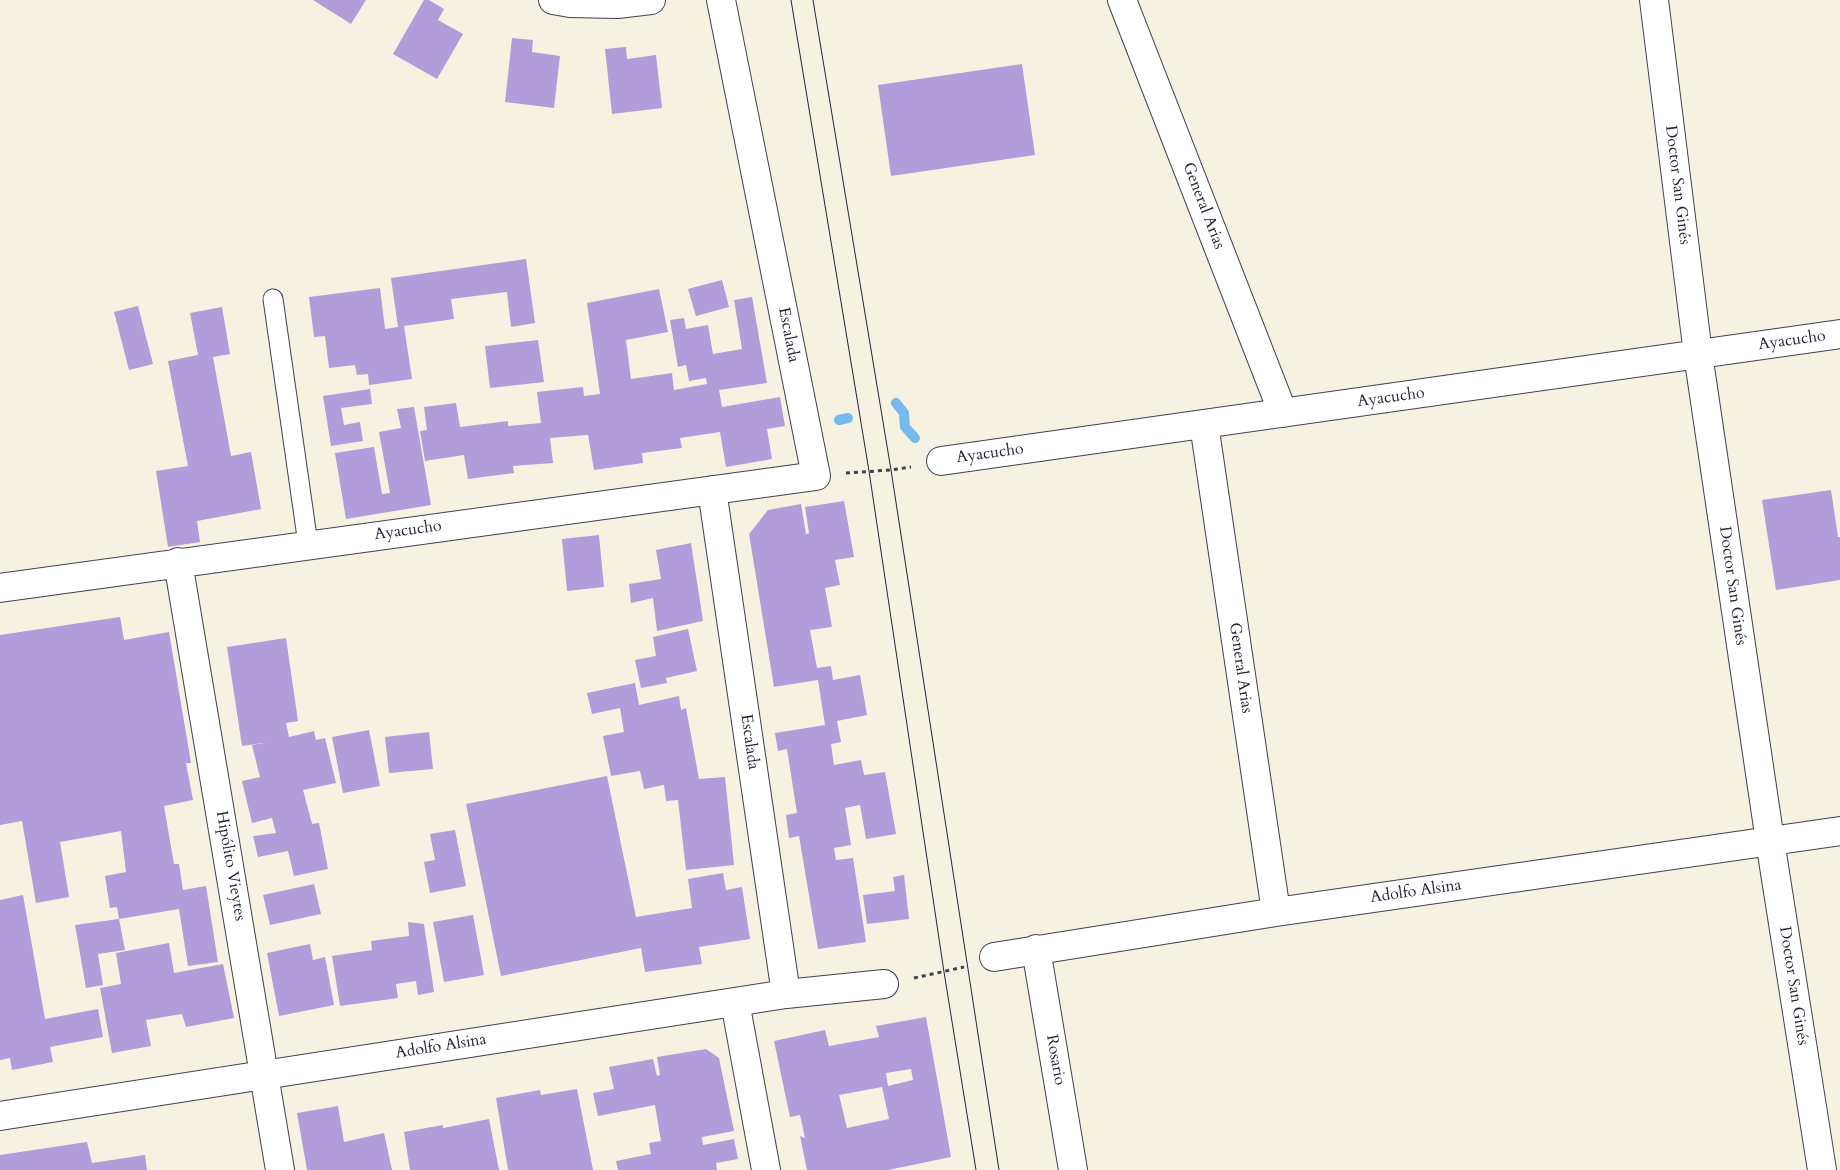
<!DOCTYPE html>
<html>
<head>
<meta charset="utf-8">
<style>
  body { margin:0 }
  canvas { display:block; background:#f5f2e2 }
</style>
</head>
<body>
<canvas width="1840" height="1170"></canvas>
<script>
const ctx = document.querySelector('canvas').getContext('2d');
ctx.lineJoin = 'round';
function poly(rows) {
  const path = new Path2D();
  for (const r of rows) {
    path.moveTo(r[0], r[1]);
    for (let i = 2; i < r.length; i += 2) path.lineTo(r[i], r[i + 1]);
  }
  return path;
}
function trace(path, color, width, dash) {
  ctx.strokeStyle = color;
  ctx.lineWidth = width;
  ctx.lineCap = dash ? 'butt' : 'round';
  ctx.setLineDash(dash || []);
  ctx.stroke(path);
}
function fillPath(path, color) {
  ctx.fillStyle = color;
  ctx.fill(path, 'evenodd');
}
function drawText(font, color, halo, rows, align = 'center') {
  ctx.font = font + ' Cardo,serif';
  ctx.lineWidth = 4.5;
  ctx.setLineDash([]);
  ctx.textBaseline = 'middle';
  ctx.strokeStyle = halo;
  ctx.fillStyle = color;
  for (const [text, x, y, turn = 0] of rows) {
    ctx.save();
    ctx.translate(x, y);
    ctx.rotate((+turn || 0) * Math.PI / 180);
    ctx.textAlign = isNaN(turn) ? turn : align;
    if (halo) ctx.strokeText(text, 0, 0);
    ctx.fillText(text, 0, 0);
    ctx.restore();
  }
}
const stream = poly([
  [896,403,904,413,905,427,915,438],
  [839,420,848,418]
]);
const building = poly([
  [313,0,366,0,351,24],
  [424,0,429,0,444,9,438,20,463,34,437,79,393,54],
  [512,38,533,40,532,52,560,56,554,108,505,102],
  [626,47,627,59,656,55,662,108,612,114,605,49],
  [1022,64,1035,155,891,176,878,85],
  [526,259,535,323,511,327,507,292,451,299,454,319,404,326,412,379,369,385,368,374,357,375,355,365,329,368,325,336,314,337,309,297,380,288,385,329,398,327,391,278],
  [722,280,729,307,696,316,688,289],
  [659,289,668,332,626,340,631,379,672,373,674,390,707,384,706,378,689,381,686,365,678,367,670,320,684,318,686,329,708,325,713,354,742,349,734,300,752,297,767,383,719,390,722,407,780,397,785,426,767,429,772,459,726,467,720,432,680,438,682,448,642,453,643,463,594,470,588,435,550,438,553,463,513,466,514,473,468,479,464,455,425,461,420,431,427,430,424,407,456,403,460,427,508,421,508,426,541,423,537,392,583,387,584,396,600,394,587,303],
  [138,306,153,364,129,370,114,312],
  [222,307,230,354,213,357,231,456,251,452,261,509,197,521,200,542,168,547,156,471,188,466,168,361,198,355,190,313],
  [538,340,544,382,490,388,485,346],
  [370,389,372,404,341,408,344,425,360,422,363,441,331,446,323,396],
  [414,407,431,505,346,519,335,453,374,447,382,494,390,493,379,432,401,428,397,409],
  [1831,490,1838,537,1840,537,1840,580,1776,590,1762,500],
  [844,501,854,557,835,560,840,585,825,588,832,627,810,630,817,668,831,666,833,680,860,675,867,715,837,721,841,742,831,744,834,765,861,760,864,775,885,772,896,834,866,839,860,805,845,808,851,845,834,848,836,860,853,858,866,942,818,949,799,836,789,838,786,815,797,813,787,749,778,751,775,733,825,725,818,680,774,687,749,534,768,510,801,504,806,534,809,533,805,507],
  [599,535,604,587,567,591,562,539],
  [691,543,703,621,657,631,653,598,631,603,629,584,661,579,656,550],
  [120,617,124,640,169,632,191,763,186,763,193,800,164,806,174,864,179,864,183,890,206,886,218,962,188,966,179,909,119,919,125,950,98,954,103,985,86,988,75,925,119,919,117,907,110,908,105,876,126,872,121,831,60,842,69,897,36,903,22,821,0,825,0,635],
  [688,629,697,671,666,678,667,683,641,688,635,660,656,656,653,637],
  [286,638,298,721,286,723,289,737,314,731,316,740,325,738,336,783,303,790,312,824,319,823,328,869,294,876,288,851,258,857,253,836,276,833,272,818,252,823,242,781,260,777,252,745,269,742,242,746,227,647],
  [635,683,639,705,679,696,681,710,686,708,699,779,725,777,734,865,686,870,678,800,666,801,664,785,644,789,640,771,611,776,603,736,624,732,620,708,592,714,587,693],
  [369,730,380,786,343,793,332,737],
  [429,732,433,769,389,773,385,737],
  [607,776,636,917,692,908,688,879,723,873,726,890,742,887,750,939,699,947,702,964,645,972,641,948,501,976,466,804],
  [455,830,466,886,430,893,424,862,435,860,430,834],
  [904,875,909,919,867,924,863,895,895,891,893,877],
  [314,884,321,914,270,925,263,895],
  [23,895,45,1019,98,1009,103,1037,50,1047,53,1062,12,1070,10,1058,0,1060,0,900],
  [473,915,484,975,444,982,433,922],
  [408,922,424,924,434,992,418,995,416,981,396,984,398,998,340,1006,332,956,372,950,371,941,409,936],
  [169,943,174,973,223,964,234,1018,186,1027,182,1014,146,1020,151,1046,112,1053,100,988,121,984,116,953],
  [310,944,313,960,325,957,334,1005,279,1016,267,953],
  [926,1017,951,1157,888,1170,807,1170,800,1136,805,1138,800,1115,790,1117,774,1041,825,1030,829,1046,879,1037,876,1026],
  [911,1069,913,1080,888,1086,886,1073],
  [882,1087,889,1119,847,1128,839,1095],
  [706,1049,719,1058,734,1131,702,1137,703,1145,734,1139,738,1159,716,1163,717,1170,618,1170,616,1161,651,1154,649,1143,661,1141,655,1105,598,1116,593,1093,614,1089,609,1067,653,1059,657,1076,660,1075,657,1057],
  [577,1089,593,1170,508,1170,496,1098,540,1090,541,1095],
  [338,1106,344,1142,384,1133,392,1170,307,1170,297,1113],
  [489,1119,499,1170,410,1170,404,1132,443,1125,443,1128],
  [87,1142,92,1163,145,1155,147,1170,0,1170,0,1155]
]);
const path = poly([
  [846,473,891,470,911,467],
  [914,978,964,967]
]);
const service = poly([
  [273,299,308,544]
]);
const minor = poly([
  [553,0,570,3,617,4,651,0],
  [1122,0,1283,413],
  [1654,0,1698,354,1770,841,1822,1170],
  [1204,424,1276,912],
  [941,461,1840,334],
  [712,490,786,994],
  [178,562,280,1170],
  [0,588,816,476,721,0],
  [1036,949,1073,1170],
  [994,957,1276,912,1840,831],
  [735,1002,766,1170],
  [0,1116,786,994,884,984]
]);
const tram = poly([
  [791,0,869,471,944,972,976,1170],
  [813,0,891,470,999,1170]
]);
const streetNames = [
  ["Doctor San Ginés",1677,185,83],
  ["General Arias",1203,206,69],
  ["Escalada",788,335,79],
  ["Ayacucho",1792,341,-8],
  ["Ayacucho",1391,398,-8],
  ["Ayacucho",990,454,-8],
  ["Ayacucho",408,531,-8],
  ["Doctor San Ginés",1732,586,82],
  ["General Arias",1240,668,82],
  ["Escalada",749,742,82],
  ["Hipólito Vieytes",230,866,80],
  ["Adolfo Alsina",1416,892,-8],
  ["Doctor San Ginés",1793,986,81],
  ["Adolfo Alsina",441,1047,-9],
  ["Rosario",1055,1060,80]
];
trace(stream, '#76baec', 10);
fillPath(building, '#b19dda');
trace(service, '#424154', 21);
trace(minor, '#424154', 30);
trace(path, '#424154', 3, [4, 4]);
trace(service, '#fff', 19);
trace(minor, '#fff', 28);
trace(tram, '#22223b', 1);
drawText('16px', '#22223b', '#fff', streetNames);
</script>
</body>
</html>
